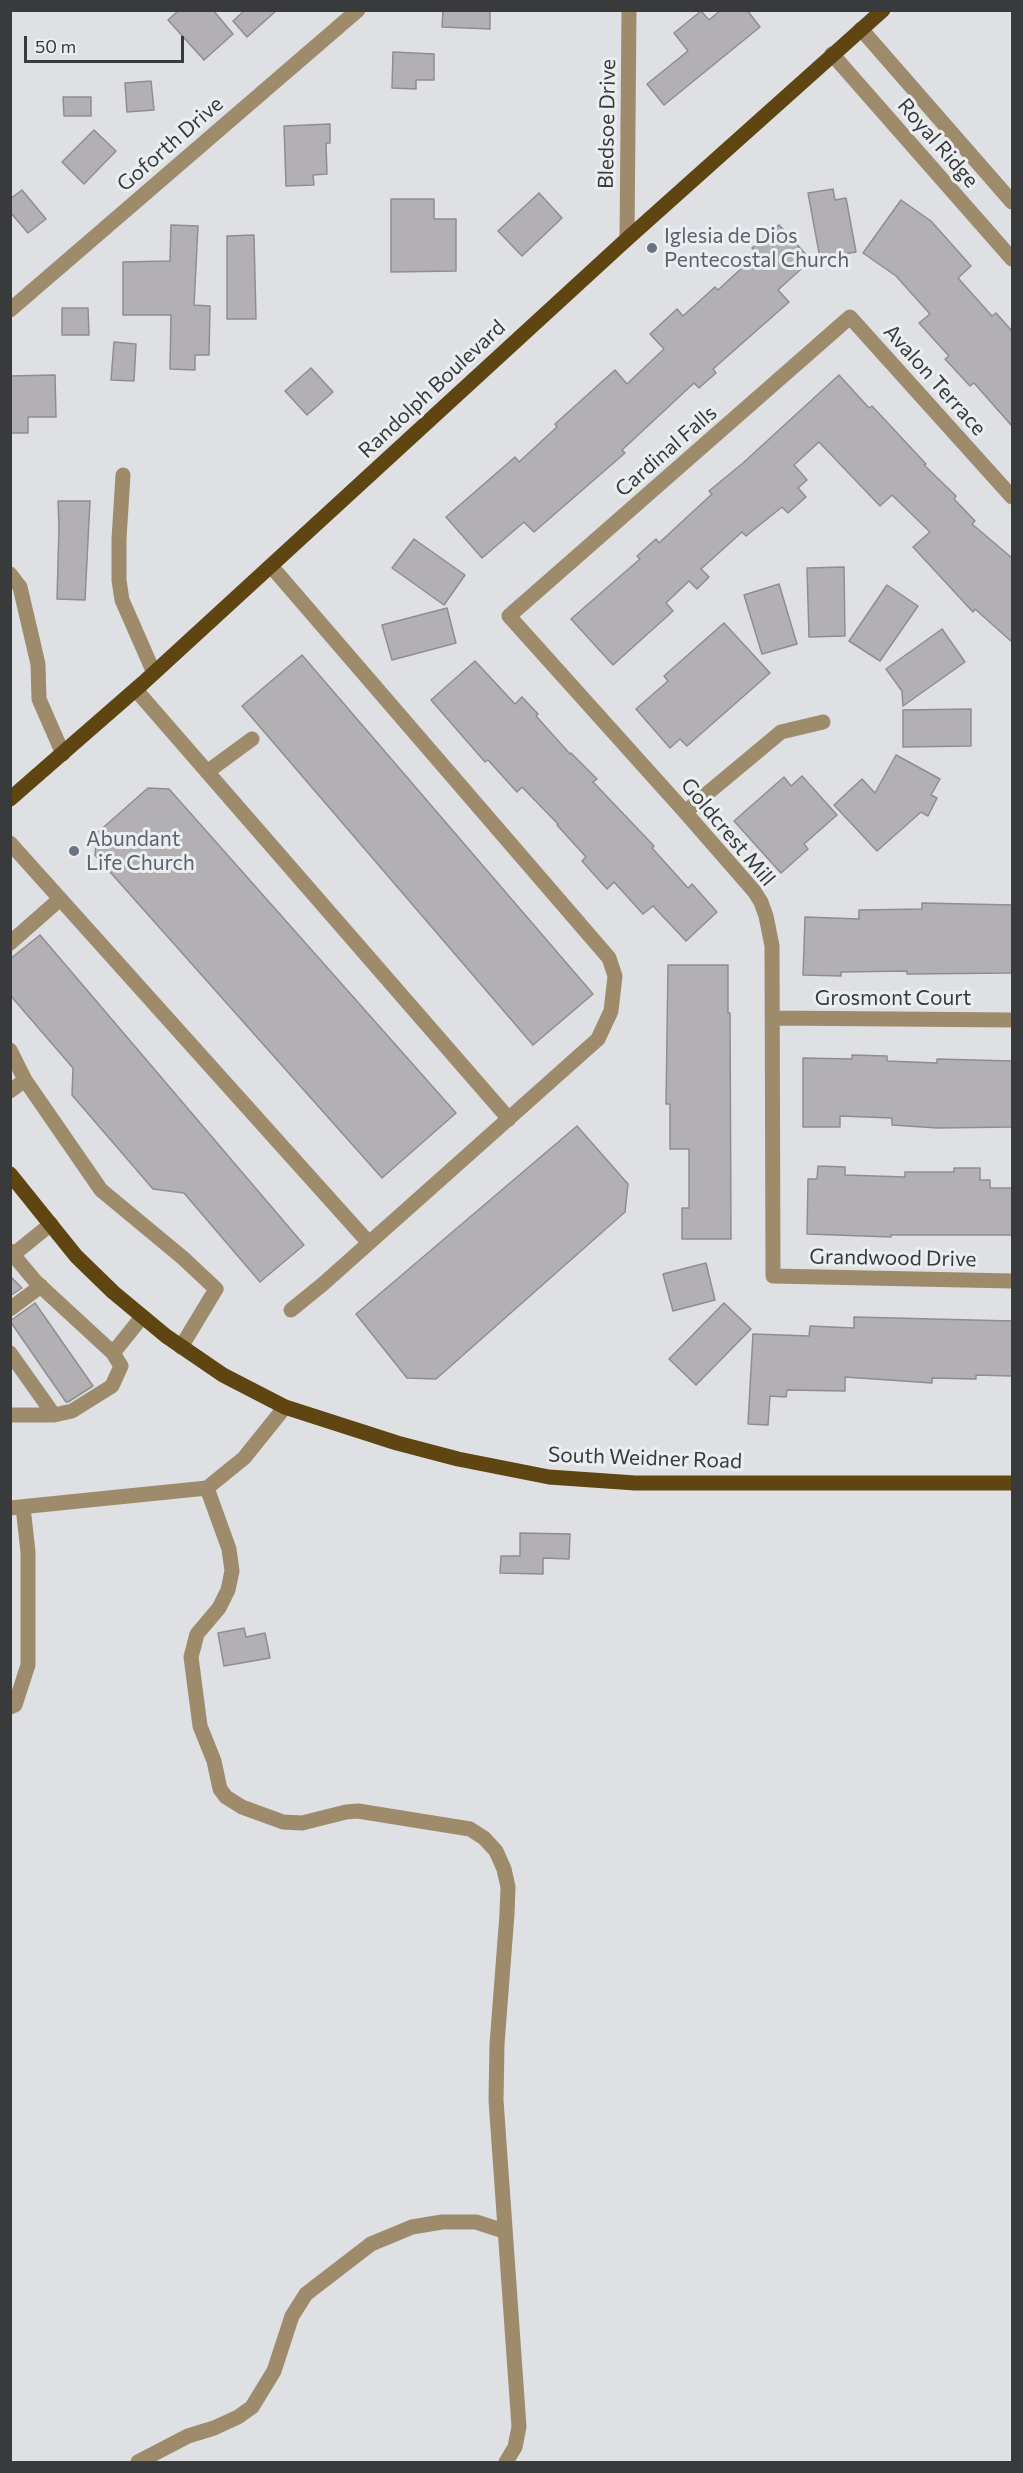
<!DOCTYPE html>
<html>
<head>
<meta charset="utf-8">
<style>
  body { margin:0 }
  #map { position:relative; width:1023px; height:2473px; overflow:hidden; background:#dee0e3; font-family:Commissioner,sans-serif }
  canvas { display:block }
  .frame { position:absolute; inset:0; border:12px solid #393a3b; pointer-events:none }
  .scale { position:absolute; left:24px; top:36px; width:160px; height:27px; box-sizing:border-box; border:3px solid #393a3b; border-top:0; padding-left:8px; font-size:18px; line-height:21px; white-space:nowrap; color:#393a3b; -webkit-text-stroke:4px #ebeef0; paint-order:stroke }
</style>
</head>
<body>
<div id="map">
<canvas width="1023" height="2473"></canvas>
<div class="frame"></div>
<div class="scale">50 m</div>
</div>
<script>
const ctx = document.querySelector('canvas').getContext('2d');
ctx.lineJoin = 'round';
function fillPath(path, color) {
  ctx.fillStyle = color;
  ctx.fill(path, 'evenodd');
}
function poly(rows) {
  const path = new Path2D();
  for (const r of rows) {
    path.moveTo(r[0], r[1]);
    for (let i = 2; i < r.length; i += 2) path.lineTo(r[i], r[i + 1]);
  }
  return path;
}
function trace(path, color, width, dash) {
  ctx.strokeStyle = color;
  ctx.lineWidth = width;
  ctx.lineCap = dash ? 'butt' : 'round';
  ctx.setLineDash(dash || []);
  ctx.stroke(path);
}
function drawText(font, color, halo, rows, align = 'center') {
  ctx.font = font + ' Commissioner,sans-serif';
  ctx.lineWidth = 6;
  ctx.setLineDash([]);
  ctx.textBaseline = 'middle';
  ctx.strokeStyle = halo;
  ctx.fillStyle = color;
  for (const [text, x, y, turn = 0] of rows) {
    ctx.save();
    ctx.translate(x, y);
    ctx.rotate((+turn || 0) * Math.PI / 180);
    ctx.textAlign = isNaN(turn) ? turn : align;
    if (halo) ctx.strokeText(text, 0, 0);
    ctx.fillText(text, 0, 0);
    ctx.restore();
  }
}
const building = poly([
  [179,10,213,10,233,34,204,60,168,20,179,10],
  [245,10,277,10,247,37,233,21,245,10],
  [443,10,490,10,490,29,442,27,443,10],
  [721,10,747,10,760,27,664,105,647,84,688,51,674,33,701,11,709,20,721,10],
  [393,52,434,54,434,80,416,80,416,89,392,88,393,52],
  [151,81,154,110,127,112,125,83,151,81],
  [63,97,91,97,91,116,64,116,63,97],
  [330,124,330,143,326,143,327,174,313,175,314,185,286,186,284,126,330,124],
  [94,130,116,151,84,184,62,162,94,130],
  [833,189,835,200,846,198,856,252,820,258,808,193,833,189],
  [22,190,46,219,28,233,10,212,10,199,22,190],
  [539,193,562,218,522,256,498,231,539,193],
  [391,199,434,199,434,219,456,219,456,271,391,272,391,199],
  [901,200,931,221,971,266,958,278,992,316,996,313,1012,331,1012,426,974,383,970,386,945,359,949,356,919,323,930,314,896,276,863,253,901,200],
  [171,225,198,226,194,305,210,306,209,355,195,355,195,370,170,369,171,315,123,315,123,262,170,261,171,225],
  [779,225,811,260,778,290,789,302,713,369,716,373,699,388,694,383,622,450,625,453,534,532,524,522,482,558,446,517,515,457,519,462,557,427,555,424,615,370,627,384,664,349,650,334,677,309,683,316,715,287,718,290,757,254,752,248,779,225],
  [254,235,256,319,227,319,227,236,254,235],
  [62,308,88,308,89,335,62,335,62,308],
  [114,342,136,344,134,381,111,380,114,342],
  [311,368,333,392,307,415,285,391,311,368],
  [55,375,56,417,28,417,28,433,10,433,10,376,55,375],
  [839,375,869,408,872,406,926,464,924,465,956,496,954,499,975,521,972,524,1012,558,1012,642,975,609,973,612,913,547,930,532,892,495,880,506,819,442,794,465,807,480,798,488,806,497,788,513,782,507,746,536,742,532,701,569,709,577,697,589,689,581,666,603,673,611,613,665,571,619,640,559,637,556,656,539,659,543,712,494,709,491,743,463,839,375],
  [58,501,90,501,85,600,57,599,59,527,58,501],
  [414,539,465,575,444,605,392,568,414,539],
  [844,567,845,636,809,637,807,568,844,567],
  [779,584,797,644,762,654,744,595,779,584],
  [887,585,918,606,880,661,849,641,887,585],
  [447,608,456,643,392,660,382,625,447,608],
  [724,623,770,673,687,746,680,739,670,748,636,709,668,681,664,676,724,623],
  [942,629,965,662,903,706,902,691,886,669,942,629],
  [302,655,593,994,533,1045,242,706,302,655],
  [475,661,515,704,522,697,538,714,536,716,570,754,571,753,597,779,593,782,654,846,652,848,688,888,692,884,717,912,686,941,653,906,643,914,614,882,607,889,582,861,586,857,557,825,558,824,522,787,517,792,488,760,485,762,431,700,475,661],
  [971,709,971,746,903,747,903,710,971,709],
  [896,755,940,779,931,795,937,798,928,816,921,812,877,851,834,805,862,779,875,793,896,755],
  [802,776,837,815,804,844,808,849,781,873,734,821,784,777,791,786,802,776],
  [148,788,169,789,456,1113,382,1178,95,855,97,833,148,788],
  [922,903,1012,905,1012,973,907,974,907,971,841,972,841,976,803,975,805,917,859,919,859,910,922,909,922,903],
  [40,935,304,1245,260,1282,184,1193,153,1189,72,1095,73,1068,10,995,10,959,40,935],
  [668,965,728,965,728,1013,730,1013,731,1239,682,1239,682,1208,689,1208,689,1149,670,1149,670,1104,666,1104,668,965],
  [852,1055,887,1056,887,1061,937,1063,937,1059,1012,1061,1012,1127,937,1128,892,1125,892,1118,840,1116,840,1127,803,1127,803,1058,852,1059,852,1055],
  [577,1126,628,1184,625,1212,436,1379,407,1378,356,1314,577,1126],
  [818,1166,845,1167,845,1175,905,1177,905,1172,954,1172,954,1168,980,1168,980,1180,990,1180,990,1188,1012,1188,1012,1235,891,1235,891,1237,807,1234,808,1179,817,1179,818,1166],
  [706,1263,715,1300,673,1311,663,1274,706,1263],
  [10,1276,22,1288,10,1296,10,1276],
  [35,1303,93,1386,68,1402,66,1402,10,1321,35,1303],
  [724,1303,751,1329,696,1385,669,1359,724,1303],
  [854,1317,1012,1321,1012,1376,976,1375,976,1379,932,1378,932,1383,845,1377,845,1391,787,1390,786,1397,770,1396,768,1425,748,1424,753,1334,809,1336,810,1326,854,1328,854,1317],
  [520,1533,570,1534,569,1559,543,1558,543,1574,500,1573,501,1556,520,1556,520,1533],
  [244,1628,246,1637,265,1633,270,1658,224,1666,218,1633,244,1628]
]);
const minor = poly([
  [861,29,1012,202],
  [832,54,1012,259],
  [627,239,629,10],
  [10,310,358,10],
  [123,475,119,539,119,580,122,600,154,673],
  [1012,497,850,317,509,616,685,812,754,891,761,902,766,916,772,946,773,1276,1012,1281],
  [271,566,609,958,615,976,611,1011,598,1039,323,1284,291,1310],
  [10,574,20,587,38,664,39,699,63,754],
  [136,690,509,1119],
  [207,772,252,739],
  [685,812,781,732,823,722],
  [10,843,369,1243],
  [10,943,60,899],
  [773,1018,1012,1020],
  [10,1050,25,1080,101,1190,183,1258,216,1289,181,1347],
  [10,1091,25,1080],
  [10,1251,36,1282,113,1353,121,1366,112,1386,72,1411,54,1415,10,1415],
  [14,1254,51,1224],
  [10,1309,41,1286],
  [10,1353,54,1415],
  [113,1353,142,1317],
  [207,1488,229,1549,232,1571,228,1590,219,1608,197,1634,191,1657,200,1726,214,1761,220,1789,226,1797,242,1807,283,1822,302,1823,346,1812,358,1811,470,1829,484,1838,496,1851,504,1869,508,1887,507,1914,497,2044,496,2100,519,2427,515,2447,506,2462],
  [10,1508,207,1488,244,1458,285,1407],
  [10,1707,15,1705,28,1665,28,1552,23,1507],
  [138,2462,188,2436,214,2428,238,2417,252,2407,274,2371,292,2316,306,2294,371,2244,412,2227,442,2222,476,2222,504,2231]
]);
const major = poly([
  [10,799,143,683,627,239,883,10],
  [10,1174,76,1256,113,1292,166,1336,223,1375,285,1407,397,1443,458,1459,549,1477,635,1483,1012,1483]
]);
const markers = [
  [652,248,6,"#6b7280"],
  [74,851,6,"#6b7280"]
];
const streetNames = [
  ["Bledsoe Drive",607,124,-89],
  ["Royal Ridge",938,143,49],
  ["Goforth Drive",170,144,-41],
  ["Avalon Terrace",935,380,48],
  ["Randolph Boulevard",432,389,-43],
  ["Cardinal Falls",666,451,-41],
  ["Goldcrest Mill",728,832,50],
  ["Grosmont Court",893,998],
  ["Grandwood Drive",893,1258,1],
  ["South Weidner Road",645,1458,2]
];
const worshipNames = [
  ["Iglesia de Dios",664,236],
  ["Pentecostal Church",664,260],
  ["Abundant",86,839],
  ["Life Church",86,863]
];
fillPath(building, '#b3b0b3');
trace(building, '#908d90', 1.5);
trace(minor, '#9d8b6b', 15);
trace(major, '#5f4511', 15);
for (const [x, y, r, color] of markers) {
  const dot = new Path2D();
  dot.arc(x, y, r, 0, 2 * Math.PI);
  ctx.fillStyle = color;
  ctx.fill(dot);
  trace(dot, '#ebeef0', 2);
}
drawText('21px', '#393a3b', '#ebeef0', streetNames);
drawText('21px', '#5b616d', '#ebeef0', worshipNames, 'left');
</script>
</body>
</html>
